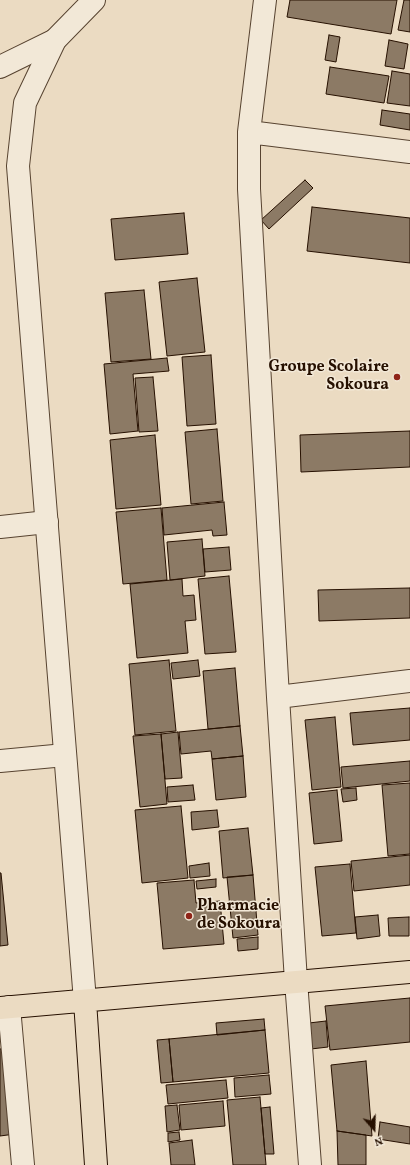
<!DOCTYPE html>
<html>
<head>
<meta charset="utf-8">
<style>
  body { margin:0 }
  #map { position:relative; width:410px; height:1165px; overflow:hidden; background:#ebdbc2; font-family:Vollkorn,serif }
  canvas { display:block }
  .north { position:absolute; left:354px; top:1109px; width:40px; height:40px; -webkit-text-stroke:3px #f2e8d7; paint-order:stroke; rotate:160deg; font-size:11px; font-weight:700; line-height:16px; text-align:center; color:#261000 }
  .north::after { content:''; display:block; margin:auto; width:14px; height:18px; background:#261000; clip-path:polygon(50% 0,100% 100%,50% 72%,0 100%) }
</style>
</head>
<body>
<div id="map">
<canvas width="410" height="1165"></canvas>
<div class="north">N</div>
</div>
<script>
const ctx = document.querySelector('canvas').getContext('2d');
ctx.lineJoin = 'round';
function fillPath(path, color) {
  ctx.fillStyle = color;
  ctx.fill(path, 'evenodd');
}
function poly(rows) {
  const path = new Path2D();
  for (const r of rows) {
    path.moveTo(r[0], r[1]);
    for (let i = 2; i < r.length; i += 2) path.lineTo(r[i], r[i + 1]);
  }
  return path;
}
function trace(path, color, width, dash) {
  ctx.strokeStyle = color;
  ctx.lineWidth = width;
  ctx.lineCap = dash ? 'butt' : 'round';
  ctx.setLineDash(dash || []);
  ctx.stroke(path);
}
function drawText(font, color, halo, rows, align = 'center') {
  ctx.font = font + ' Vollkorn,serif';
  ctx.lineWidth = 3;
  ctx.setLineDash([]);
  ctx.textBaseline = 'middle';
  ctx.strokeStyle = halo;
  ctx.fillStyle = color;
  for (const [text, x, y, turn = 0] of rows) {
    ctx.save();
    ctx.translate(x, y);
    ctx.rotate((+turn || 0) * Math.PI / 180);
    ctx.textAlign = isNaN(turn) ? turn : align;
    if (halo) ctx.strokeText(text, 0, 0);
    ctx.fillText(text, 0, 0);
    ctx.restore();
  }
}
const building = poly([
  [290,0,397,0,391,34,287,17,290,0],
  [404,0,410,0,410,32,398,30,404,0],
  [329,35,340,37,336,62,325,60,329,35],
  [389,40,408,44,404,69,385,66,389,40],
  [330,67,389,76,384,103,326,94,330,67],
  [392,71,410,74,410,106,387,103,392,71],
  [382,110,410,114,410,130,380,125,382,110],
  [305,180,313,188,269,229,261,220,305,180],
  [312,207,410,218,410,263,307,251,312,207],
  [184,213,188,254,115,260,111,219,184,213],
  [197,278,205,352,167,356,159,282,197,278],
  [144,290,151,359,111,362,105,293,144,290],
  [211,355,216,424,187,426,182,357,211,355],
  [167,358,169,371,133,374,138,431,110,434,104,364,167,358],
  [153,377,158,431,139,432,135,378,153,377],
  [217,429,223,501,191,504,185,432,217,429],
  [410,431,410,467,301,472,300,435,410,431],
  [155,435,161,505,116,509,110,440,155,435],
  [224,502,227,535,213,536,212,530,164,535,162,508,224,502],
  [161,508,167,580,123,584,116,512,161,508],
  [202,539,205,576,170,580,167,542,202,539],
  [229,547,231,570,205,572,203,549,229,547],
  [229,576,236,652,205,654,198,579,229,576],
  [182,579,183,596,194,595,196,620,185,621,188,653,137,658,130,584,182,579],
  [410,588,410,618,319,621,318,590,410,588],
  [169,660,176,731,135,735,129,664,169,660],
  [198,660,200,676,173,679,171,663,198,660],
  [235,668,240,726,208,729,203,671,235,668],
  [410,708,410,740,353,745,350,713,410,708],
  [335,717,341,787,312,790,305,720,335,717],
  [240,726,243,756,212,759,211,751,181,754,179,732,240,726],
  [178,732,182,778,165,779,161,734,178,732],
  [161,734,167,804,140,807,133,736,161,734],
  [243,756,246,797,216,800,212,759,243,756],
  [410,761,410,781,343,788,341,767,410,761],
  [410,783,410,854,388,856,382,785,410,783],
  [193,785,195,800,168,802,167,787,193,785],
  [356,788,357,800,343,802,341,789,356,788],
  [337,790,342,841,314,844,309,793,337,790],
  [181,806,188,878,142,883,135,810,181,806],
  [217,810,219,827,192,830,191,812,217,810],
  [248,828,253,875,223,878,219,831,248,828],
  [410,855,410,885,354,891,351,861,410,855],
  [209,863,210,876,190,878,189,866,209,863],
  [350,864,356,933,322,936,315,867,350,864],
  [0,873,1,873,8,945,0,946,0,873],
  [253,875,258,935,233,938,227,877,253,875],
  [216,879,216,887,197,889,196,881,216,879],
  [194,880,196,903,220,901,224,944,163,949,157,883,194,880],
  [378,915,380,936,357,939,355,917,378,915],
  [409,917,409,936,389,936,388,918,409,917],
  [258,937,258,949,238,951,237,939,258,937],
  [410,998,410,1042,330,1050,325,1006,410,998],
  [264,1019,265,1030,217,1035,216,1023,264,1019],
  [326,1021,328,1047,311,1049,309,1023,326,1021],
  [265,1030,269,1073,173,1082,169,1039,265,1030],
  [169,1039,173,1082,161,1083,157,1040,169,1039],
  [7,1048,15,1134,0,1136,0,1049,7,1048],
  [366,1061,372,1136,337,1131,331,1065,366,1061],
  [269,1075,271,1094,235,1097,234,1078,269,1075],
  [226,1080,228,1098,168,1104,166,1085,226,1080],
  [260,1097,266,1165,233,1165,227,1100,260,1097],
  [223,1101,225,1126,181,1130,179,1105,223,1101],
  [177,1105,180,1130,167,1132,165,1106,177,1105],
  [270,1107,274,1154,265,1154,261,1108,270,1107],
  [380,1122,410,1127,410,1144,378,1139,380,1122],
  [337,1131,366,1135,366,1165,338,1165,337,1131],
  [179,1132,180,1140,168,1142,168,1133,179,1132],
  [192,1140,195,1165,171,1165,169,1143,192,1140]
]);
const minor = poly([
  [265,0,249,132,249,189,278,697,296,981,310,1165],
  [0,67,55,40],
  [249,132,410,152],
  [0,527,47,522],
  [278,697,410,681],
  [0,761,65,755],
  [9,1007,23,1165]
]);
const tertiary = poly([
  [85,1001,18,166,25,103,55,40,94,0]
]);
const primary = poly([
  [85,1001,96,1165],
  [0,1008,410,972]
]);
const markers = [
  [397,377,4,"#8f2418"],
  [189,916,4,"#8f2418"]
];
const poiNames = [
  ["Groupe Scolaire",389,368],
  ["Sokoura",389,386],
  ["Pharmacie",197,907,"left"],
  ["de Sokoura",197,925,"left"]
];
fillPath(building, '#8c7a65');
trace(building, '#261000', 1);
trace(minor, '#574330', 24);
trace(tertiary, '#574330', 24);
trace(primary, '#261000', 24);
trace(minor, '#f2e8d7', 22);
trace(tertiary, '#f2e8d7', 22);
trace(primary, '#ebdbc2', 22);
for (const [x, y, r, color] of markers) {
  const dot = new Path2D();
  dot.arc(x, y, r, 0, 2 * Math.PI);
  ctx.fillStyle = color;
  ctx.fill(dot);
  trace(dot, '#f2e8d7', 1.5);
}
drawText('bold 16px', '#261000', '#f2e8d7', poiNames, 'right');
</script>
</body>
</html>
